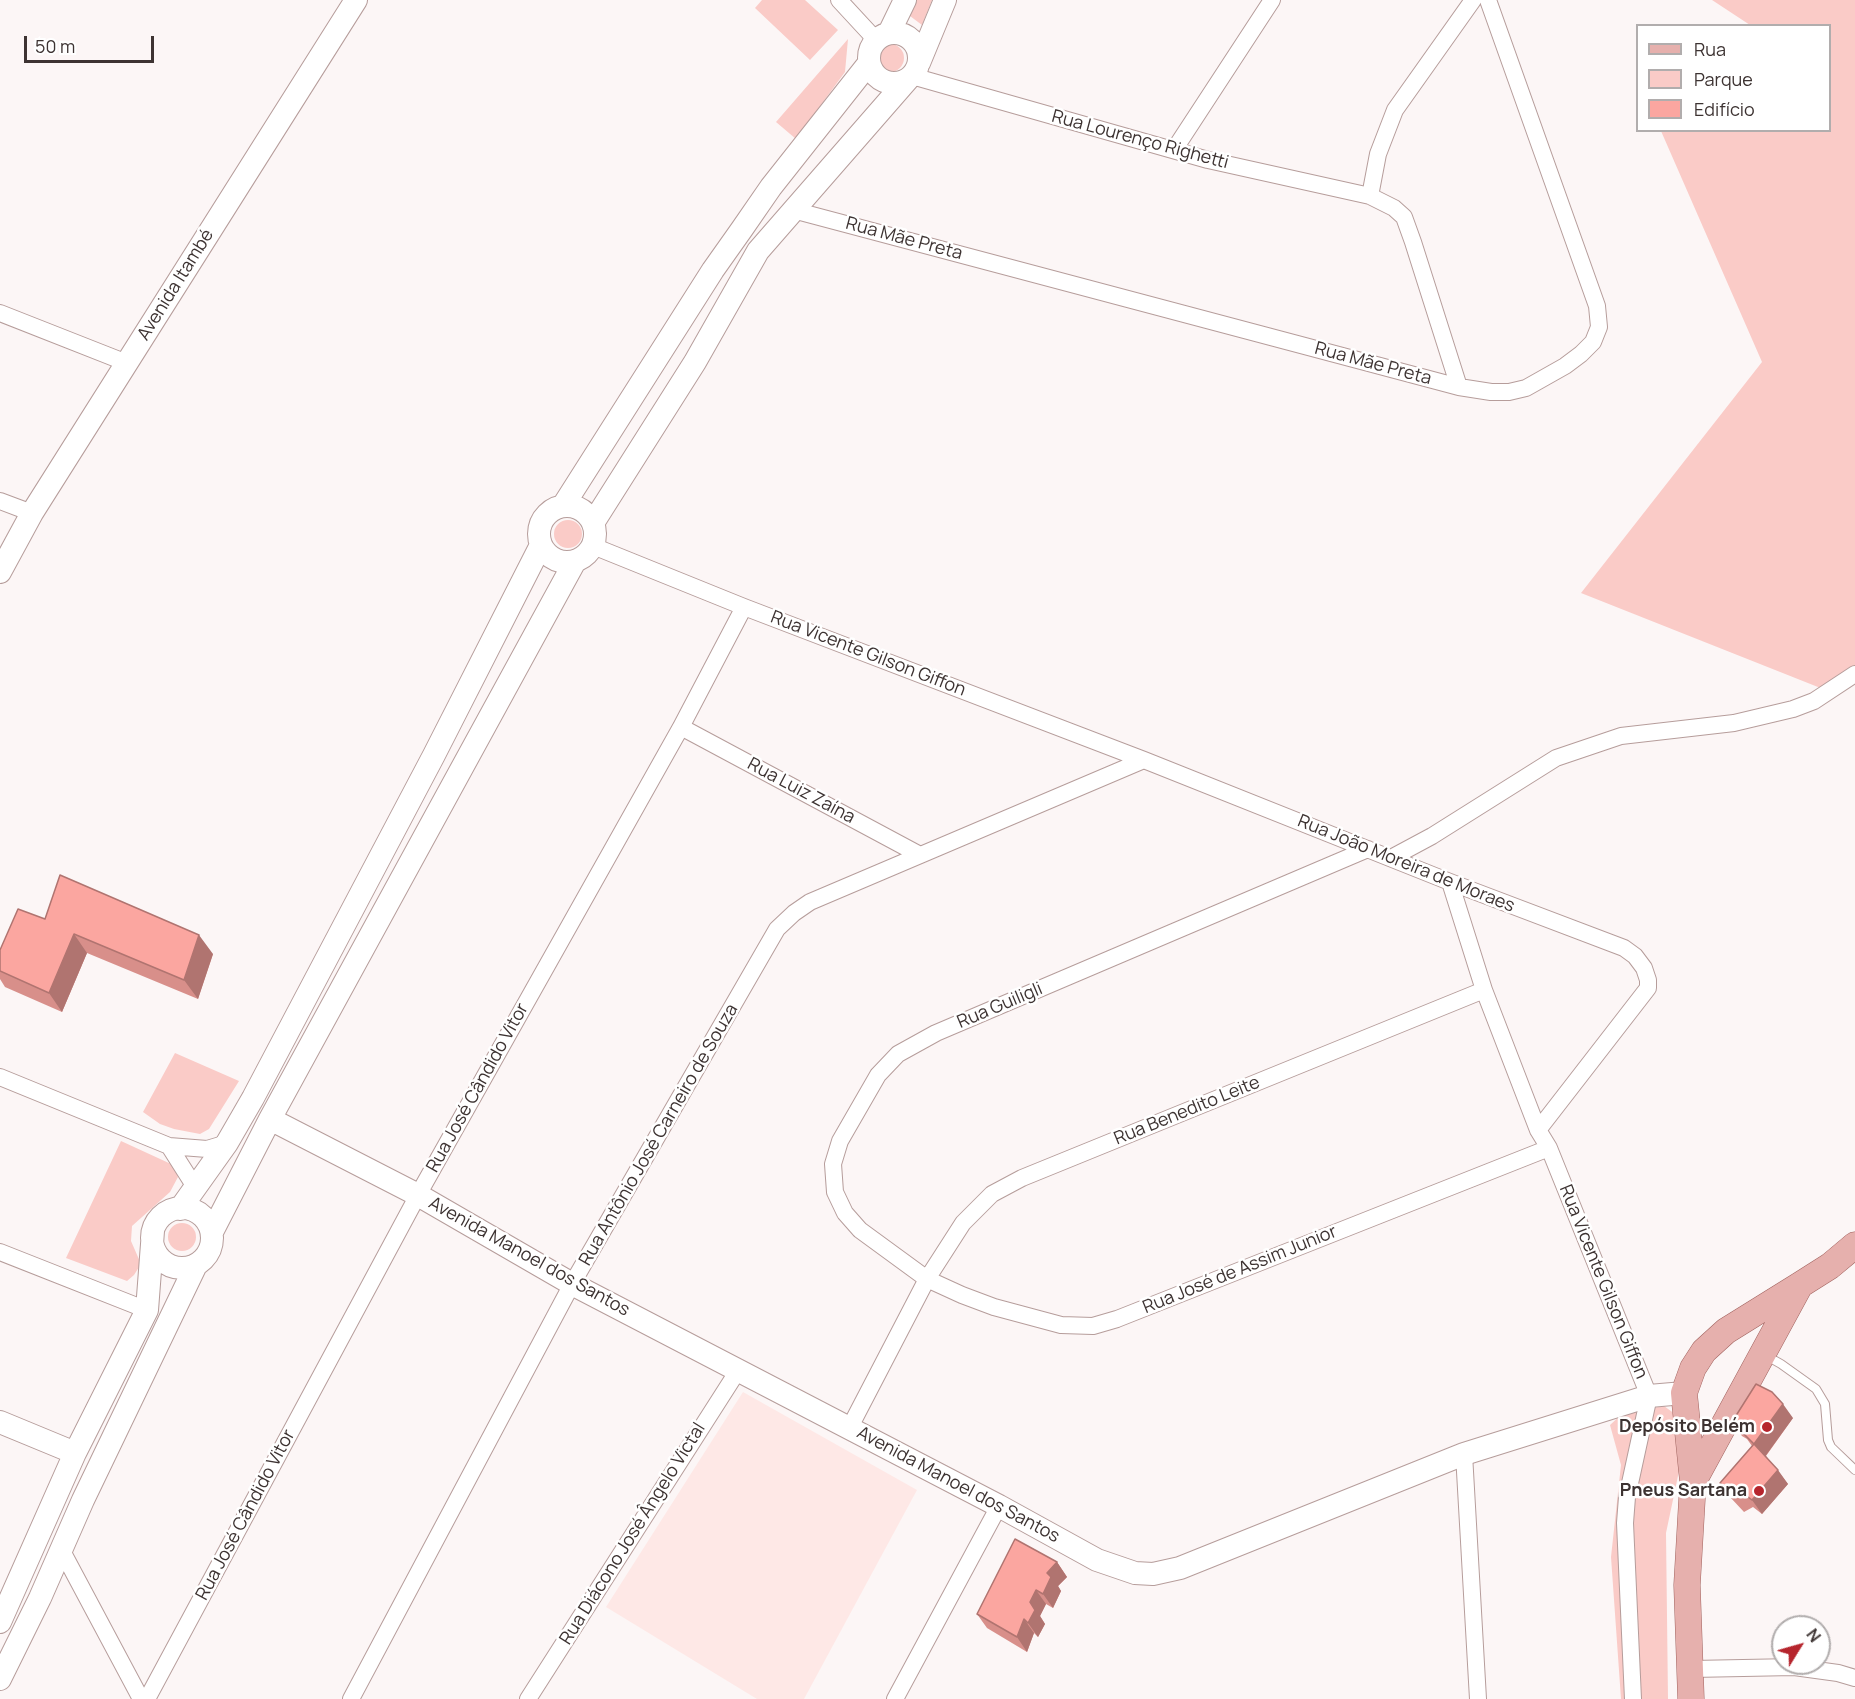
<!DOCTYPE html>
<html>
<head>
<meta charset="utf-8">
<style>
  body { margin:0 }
  #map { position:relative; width:1855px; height:1699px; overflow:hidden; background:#fcf6f6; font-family:Manrope,sans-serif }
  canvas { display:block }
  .legend { position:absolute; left:1636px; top:24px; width:195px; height:108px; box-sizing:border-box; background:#fff; border:2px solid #b1adad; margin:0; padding:8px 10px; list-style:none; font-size:18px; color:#3d3332 }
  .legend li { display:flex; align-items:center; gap:12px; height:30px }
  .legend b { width:30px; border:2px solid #b1adad }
  .north { position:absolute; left:1771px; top:1615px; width:60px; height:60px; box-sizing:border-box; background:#fff; border:2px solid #b1adad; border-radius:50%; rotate:53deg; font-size:16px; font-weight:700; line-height:24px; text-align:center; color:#3d3332 }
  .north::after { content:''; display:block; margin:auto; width:21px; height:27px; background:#b6252d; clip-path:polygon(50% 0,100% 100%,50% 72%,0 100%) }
  .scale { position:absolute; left:24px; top:36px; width:130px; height:27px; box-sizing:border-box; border:3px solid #3d3332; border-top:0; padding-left:8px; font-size:18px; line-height:21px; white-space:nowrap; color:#3d3332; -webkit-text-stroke:4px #fff; paint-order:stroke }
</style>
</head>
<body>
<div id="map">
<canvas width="1855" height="1699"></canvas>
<ul class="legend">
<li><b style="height:8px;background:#e6b0ad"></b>Rua</li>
<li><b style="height:16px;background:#facbc7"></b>Parque</li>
<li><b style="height:16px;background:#fba6a0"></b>Edifício</li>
</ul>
<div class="north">N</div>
<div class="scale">50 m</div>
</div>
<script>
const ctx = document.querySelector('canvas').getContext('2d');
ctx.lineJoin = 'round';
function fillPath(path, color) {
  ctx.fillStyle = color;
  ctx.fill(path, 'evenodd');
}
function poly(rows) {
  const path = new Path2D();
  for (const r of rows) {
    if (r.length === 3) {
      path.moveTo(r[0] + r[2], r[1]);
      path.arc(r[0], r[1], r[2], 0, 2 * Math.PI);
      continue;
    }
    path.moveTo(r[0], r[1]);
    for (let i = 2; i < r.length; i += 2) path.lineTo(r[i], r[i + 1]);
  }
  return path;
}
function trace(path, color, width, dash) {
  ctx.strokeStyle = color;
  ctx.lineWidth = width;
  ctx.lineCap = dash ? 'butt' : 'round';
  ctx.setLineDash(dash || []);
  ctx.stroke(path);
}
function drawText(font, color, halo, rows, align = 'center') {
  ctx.font = font + ' Manrope,sans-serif';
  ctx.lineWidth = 5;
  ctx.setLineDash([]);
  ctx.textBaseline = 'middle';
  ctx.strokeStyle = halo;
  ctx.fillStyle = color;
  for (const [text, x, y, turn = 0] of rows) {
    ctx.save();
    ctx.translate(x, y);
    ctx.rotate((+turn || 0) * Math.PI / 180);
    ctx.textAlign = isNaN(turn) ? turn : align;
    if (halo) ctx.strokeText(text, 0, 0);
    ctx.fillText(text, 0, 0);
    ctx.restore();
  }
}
const built = poly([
  [743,1392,917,1490,804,1699,757,1699,606,1607]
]);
const green = poly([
  [762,0,805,0,838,30,810,60,755,8],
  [913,0,932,0,922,25,906,13],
  [1712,0,1855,0,1855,666,1823,689,1581,593,1762,362,1661,131,1830,130,1830,26,1750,25],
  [848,39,845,72,796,139,776,122],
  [890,58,14],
  [568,534,14],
  [175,1053,239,1081,209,1129,200,1134,174,1129,160,1124,143,1112],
  [121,1141,171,1164,176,1169,178,1177,170,1192,132,1226,131,1241,141,1264,134,1275,127,1281,66,1258],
  [182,1237,14],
  [1664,1406,1679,1417,1687,1433,1666,1533,1668,1699,1621,1699,1611,1557,1621,1465,1610,1425,1623,1413]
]);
const lane = poly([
  [1765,1355,1781,1364,1816,1389,1825,1404,1828,1440,1831,1447,1855,1470]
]);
const street = poly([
  [839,0,876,40],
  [912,76,1208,160,1370,196,1394,208,1404,217,1413,242,1459,387],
  [1174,150,1272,0],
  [1370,196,1378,154,1395,110,1473,0],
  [793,210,1459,387,1491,392,1509,392,1526,388,1565,366,1581,354,1593,342,1599,327,1597,306,1488,0],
  [0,313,127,363],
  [0,501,32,513],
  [593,546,744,607,1144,760,1450,882,1624,948,1635,956,1644,968,1648,980,1648,988,1538,1130],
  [681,727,920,855],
  [1368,849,936,1033,898,1054,878,1075,840,1141,833,1164,835,1192,845,1213,860,1230,927,1279,962,1295,994,1307,1061,1325,1093,1326,1117,1319,1549,1148],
  [1391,858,1432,836,1556,758,1621,736,1734,723,1793,709,1814,701,1855,674],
  [1450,882,1484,990,1538,1130,1549,1148,1649,1396,1627,1497,1625,1523,1633,1699],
  [0,1077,169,1146,207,1149,227,1143],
  [169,1146,195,1187],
  [0,1252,147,1310],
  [850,1427,927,1279,963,1223,992,1194,1022,1178,1484,990],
  [1464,1454,1478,1699],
  [61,1549,141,1699],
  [1692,1669,1794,1667,1838,1673,1855,1678],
  [147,1699,418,1195,681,727,744,607],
  [351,1699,572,1284,777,929,794,913,810,902,1144,760],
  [528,1699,739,1369],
  [895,1699,999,1506]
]);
const secondary = poly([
  [894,58,25],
  [889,33,905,0],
  [919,63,945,0],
  [567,534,28],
  [563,506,713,270,742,229,771,187,869,63],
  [593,523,695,362,758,251,908,79],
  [0,572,32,513,356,0],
  [270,1119,418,1195,572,1284,999,1506,1097,1560,1135,1573,1153,1574,1180,1568,1464,1454,1649,1396,1684,1393],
  [182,1238,30],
  [180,1209,227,1143,253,1098,434,755,541,545],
  [212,1232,270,1119,574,563],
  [0,1422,75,1453],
  [0,1622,75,1453,147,1310,153,1231],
  [0,1679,40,1598,83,1500,196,1265]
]);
const primary = poly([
  [1693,1482,1684,1393,1693,1368,1704,1351,1726,1331,1800,1285,1830,1266,1855,1245],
  [1691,1699,1687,1585,1693,1482,1800,1285]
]);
const wall = poly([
  [45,919,213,954,198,999,87,953,62,1012,5,987,0,979,0,950],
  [1793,1418,1766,1456,1788,1484,1762,1514,1753,1507,1744,1512,1730,1497,1720,1483,1752,1446,1747,1439,1742,1436,1732,1422],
  [1057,1562,1067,1577,1058,1586,1061,1591,1053,1608,1046,1604,1040,1616,1045,1624,1038,1637,1034,1633,1027,1652,987,1628,977,1614]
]);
const shadedWall = poly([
  [74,934,87,953,62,1012,49,993],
  [199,935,213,954,198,999,184,980],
  [1783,1404,1793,1418,1764,1458,1754,1444],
  [1778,1470,1788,1484,1762,1514,1752,1500],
  [1057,1562,1067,1577,1058,1586,1061,1591,1053,1608,1043,1594,1047,1573],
  [1036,1590,1046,1604,1040,1616,1045,1624,1038,1637,1028,1623,1030,1602],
  [1024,1619,1034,1633,1027,1652,1017,1637]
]);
const building = poly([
  [60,875,199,935,184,980,74,934,49,993,0,971,0,950,18,909,45,919,60,875],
  [1756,1384,1772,1392,1783,1404,1754,1444,1744,1434,1738,1425,1732,1422,1756,1384],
  [1754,1444,1778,1470,1752,1500,1743,1493,1734,1498,1720,1483,1754,1444],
  [1015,1539,1057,1562,1047,1573,1051,1577,1043,1594,1036,1590,1030,1602,1035,1610,1028,1623,1024,1619,1017,1637,977,1614,1015,1539]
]);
const markers = [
  [1767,1427,6,"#b6252d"],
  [1759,1491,6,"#b6252d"]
];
const streetNames = [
  ["Rua Lourenço Righetti",1140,140,15],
  ["Rua Mãe Preta",904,239,15],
  ["Avenida Itambé",176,285,-58],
  ["Rua Mãe Preta",1373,364,15],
  ["Rua Vicente Gilson Giffon",868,654,21],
  ["Rua Luiz Zaína",801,791,28],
  ["Rua João Moreira de Moraes",1406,864,22],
  ["Rua Guiligli",1000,1006,-23],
  ["Rua José Cândido Vitor",478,1088,-61],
  ["Rua Benedito Leite",1187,1111,-22],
  ["Rua Antônio José Carneiro de Souza",659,1135,-60],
  ["Avenida Manoel dos Santos",529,1257,29],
  ["Rua José de Assim Junior",1240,1270,-22],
  ["Rua Vicente Gilson Giffon",1603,1282,68],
  ["Avenida Manoel dos Santos",958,1485,28],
  ["Rua José Cândido Vitor",246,1515,-62],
  ["Rua Diácono José Ângelo Victal",633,1534,-58]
];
const poiNames = [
  ["Depósito Belém",1755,1427],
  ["Pneus Sartana",1747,1491]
];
fillPath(built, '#fee8e6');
fillPath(green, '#facbc7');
trace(lane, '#b69d9b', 10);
trace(street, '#b69d9b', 18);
trace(secondary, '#b69d9b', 24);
trace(primary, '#a0625e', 27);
trace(lane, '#fff', 8);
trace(street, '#fff', 16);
trace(secondary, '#fff', 22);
trace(primary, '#e6b0ad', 26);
fillPath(wall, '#d88f8a');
fillPath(shadedWall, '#b07470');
fillPath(building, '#fba6a0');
trace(building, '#b07470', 1.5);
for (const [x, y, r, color] of markers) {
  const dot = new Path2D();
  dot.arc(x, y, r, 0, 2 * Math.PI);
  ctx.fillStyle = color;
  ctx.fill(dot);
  trace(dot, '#fff', 2);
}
drawText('18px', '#3d3332', '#fff', streetNames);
drawText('bold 18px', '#3d3332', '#fff', poiNames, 'right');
</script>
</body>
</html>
